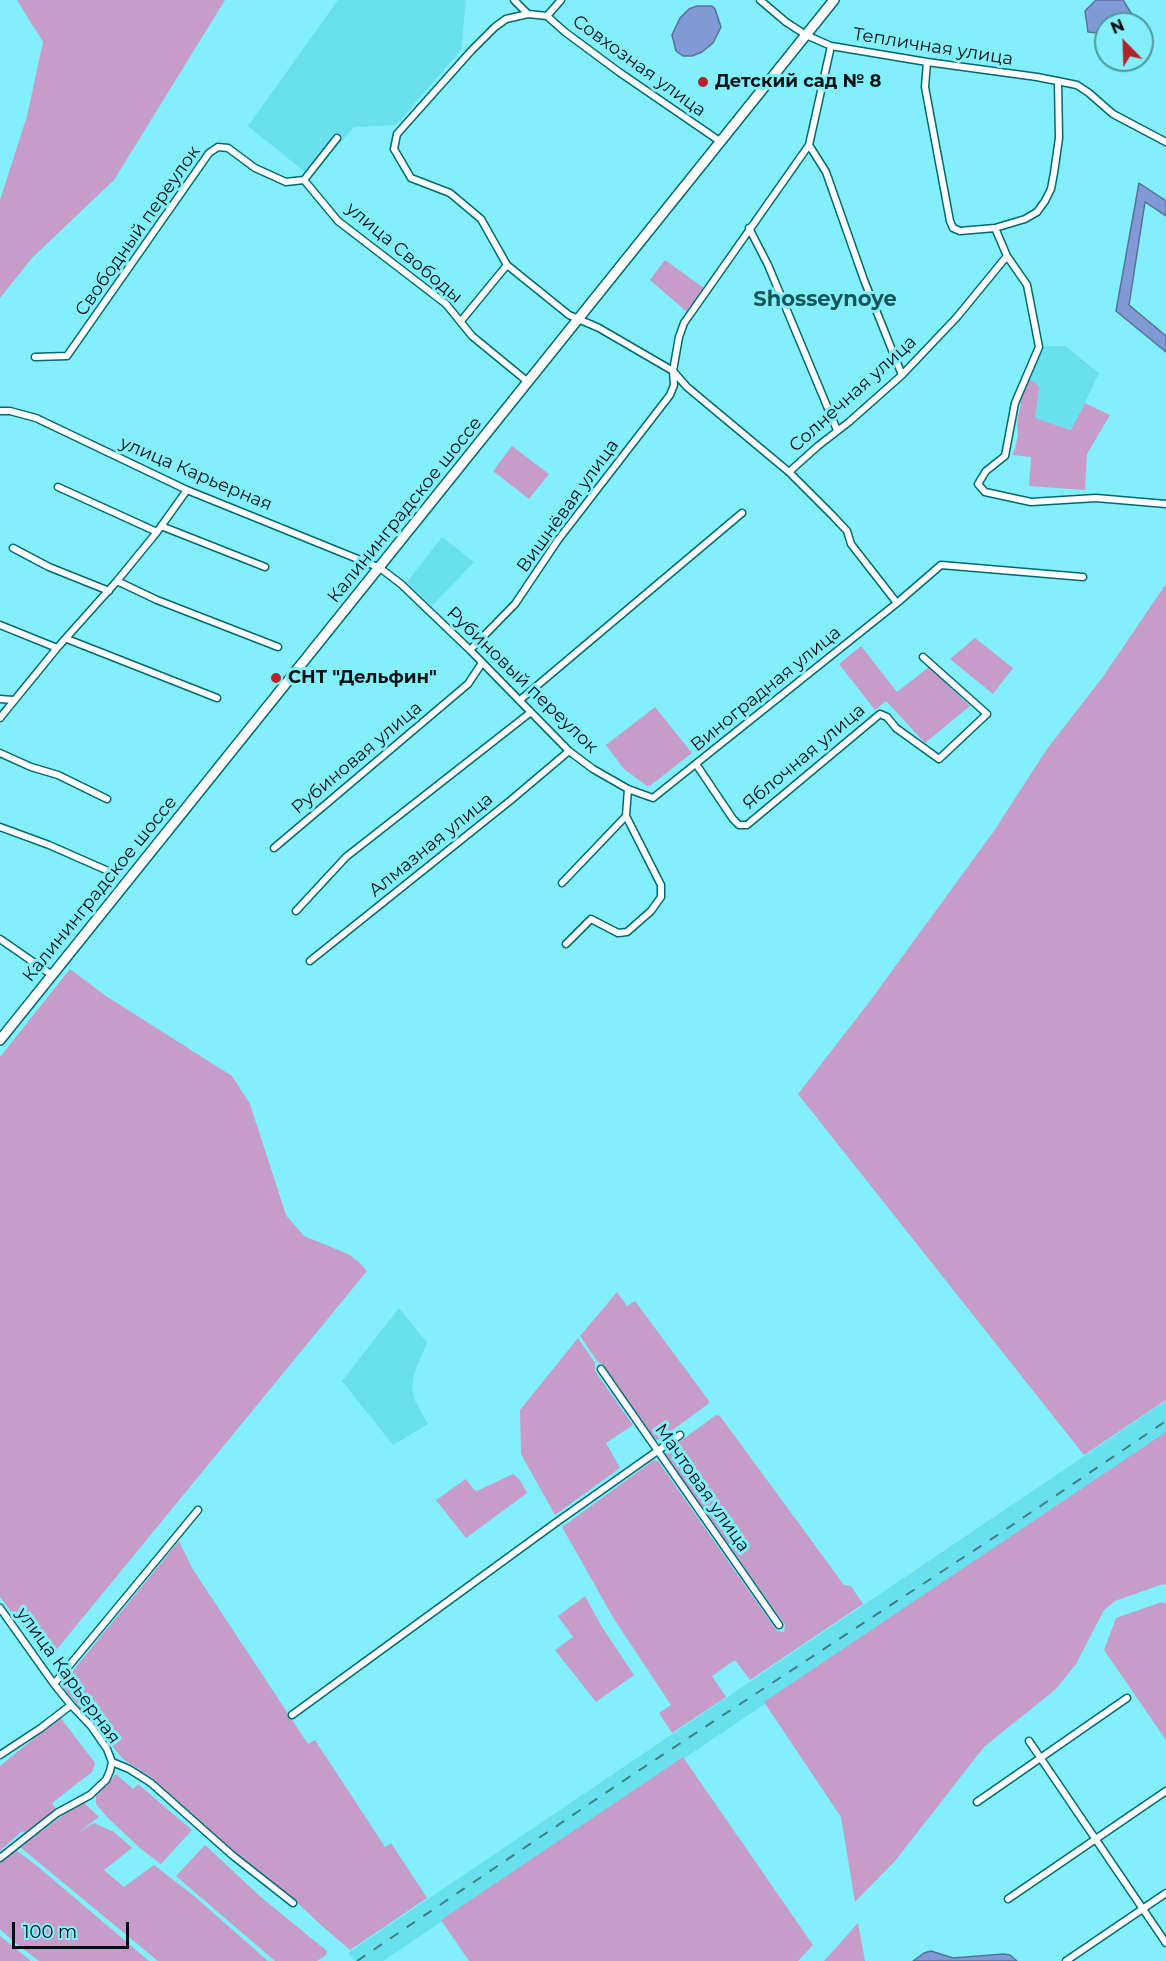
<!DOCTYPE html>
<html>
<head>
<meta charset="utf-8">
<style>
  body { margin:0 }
  #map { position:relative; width:1166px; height:1961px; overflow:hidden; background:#82effb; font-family:Montserrat,sans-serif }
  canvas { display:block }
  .north { position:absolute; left:1094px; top:12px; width:60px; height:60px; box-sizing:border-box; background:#82effb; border:2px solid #4e969e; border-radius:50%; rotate:337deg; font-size:16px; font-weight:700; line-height:24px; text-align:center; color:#001013 }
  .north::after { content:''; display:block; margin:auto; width:21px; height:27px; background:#b4232a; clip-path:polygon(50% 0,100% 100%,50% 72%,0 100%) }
  .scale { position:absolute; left:12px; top:1922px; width:117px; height:27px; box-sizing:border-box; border:3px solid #001013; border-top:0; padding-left:8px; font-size:18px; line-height:21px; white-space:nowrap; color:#001013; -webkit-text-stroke:4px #82effb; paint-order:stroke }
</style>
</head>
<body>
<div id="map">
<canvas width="1166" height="1961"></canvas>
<div class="north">N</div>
<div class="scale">100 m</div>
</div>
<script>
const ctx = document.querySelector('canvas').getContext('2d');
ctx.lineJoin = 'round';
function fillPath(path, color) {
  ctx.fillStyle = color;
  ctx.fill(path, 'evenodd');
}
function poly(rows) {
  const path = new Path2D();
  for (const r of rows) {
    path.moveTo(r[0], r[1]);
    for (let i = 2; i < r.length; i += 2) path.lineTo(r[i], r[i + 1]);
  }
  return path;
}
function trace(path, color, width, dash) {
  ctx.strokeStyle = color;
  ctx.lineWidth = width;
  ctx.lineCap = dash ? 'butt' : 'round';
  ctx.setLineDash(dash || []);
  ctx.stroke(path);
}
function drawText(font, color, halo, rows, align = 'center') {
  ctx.font = font + ' Montserrat,sans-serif';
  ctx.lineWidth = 6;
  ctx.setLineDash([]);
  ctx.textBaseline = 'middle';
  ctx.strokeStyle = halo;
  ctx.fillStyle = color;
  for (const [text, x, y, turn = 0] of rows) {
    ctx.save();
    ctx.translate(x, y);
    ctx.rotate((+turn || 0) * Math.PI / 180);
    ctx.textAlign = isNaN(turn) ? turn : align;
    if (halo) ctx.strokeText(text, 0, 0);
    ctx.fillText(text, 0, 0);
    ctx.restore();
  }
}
const built = poly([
  [338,0,466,0,461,50,396,125,354,127,311,177,248,126],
  [1046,346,1065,346,1099,373,1072,430,1034,418,1039,388,1025,378,1038,349],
  [442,537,474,562,432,606,407,582],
  [399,1308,427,1343,414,1373,412,1388,415,1401,428,1424,393,1445,342,1381],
  [1166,1401,1166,1434,383,1961,356,1961,348,1953]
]);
const green = poly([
  [17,0,225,0,114,180,32,258,0,298,0,200,27,116,43,42],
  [665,260,704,288,687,312,650,280],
  [1025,378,1035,382,1039,388,1035,418,1071,430,1085,403,1110,415,1087,454,1085,490,1029,486,1031,457,1012,455,1015,449,1018,435,1017,420,1021,404,1017,402],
  [512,446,549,474,529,499,493,471],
  [1166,584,1166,1400,1084,1455,798,1094,870,1001,994,831,1047,749,1102,678],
  [975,638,1013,668,993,694,950,659],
  [861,646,897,692,929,667,970,706,925,743,886,701,875,710,839,664],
  [655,707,692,753,651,785,647,786,624,769,606,745],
  [70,969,106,996,232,1076,250,1104,286,1215,304,1236,348,1254,359,1262,367,1271,48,1660,0,1597,0,1057],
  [617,1292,627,1306,635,1301,709,1401,708,1404,659,1440,655,1439,603,1365,597,1361,580,1336],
  [578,1338,595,1363,595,1371,633,1425,606,1443,620,1468,555,1515,521,1454,520,1410],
  [716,1415,720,1416,844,1585,851,1586,863,1604,750,1680,735,1660,712,1676,726,1697,672,1733,659,1713,671,1705,614,1619,562,1527,654,1460,658,1461,777,1631,784,1632,785,1625,666,1455,667,1451],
  [1166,1432,1166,1585,1163,1584,1115,1601,1104,1610,1076,1664,1056,1689,984,1747,895,1861,855,1902,841,1817,764,1702],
  [513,1474,520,1480,527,1493,466,1538,436,1500,466,1479,474,1490,477,1491],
  [179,1541,192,1568,308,1744,315,1740,385,1847,391,1843,427,1898,350,1950,322,1926,290,1896,235,1854,152,1778,124,1760,61,1685],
  [585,1596,602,1627,634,1675,596,1702,555,1650,573,1637,558,1616],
  [1162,1602,1166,1604,1166,1740,1104,1650,1116,1618],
  [60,1717,95,1763,92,1772,52,1803,56,1809,24,1833,22,1831,0,1851,0,1766],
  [683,1757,813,1945,798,1961,469,1961,441,1920],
  [116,1774,133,1789,138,1784,192,1830,161,1864,141,1849,107,1817,96,1804,96,1796],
  [82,1801,99,1817,79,1832,94,1823,114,1832,132,1848,104,1870,105,1871,124,1887,154,1865,194,1896,268,1961,158,1961,20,1847],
  [205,1845,262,1898,327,1951,326,1955,317,1961,275,1961,176,1876],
  [16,1850,37,1866,149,1961,39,1961,13,1941,0,1929,0,1862],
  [858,1923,865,1961,824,1961],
  [0,1936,11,1945,31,1961,0,1961]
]);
const water = poly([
  [1096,0,1123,0,1136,21,1136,24,1106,24,1106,34,1088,32,1085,11,1096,0],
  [697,6,712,6,715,9,721,27,713,43,702,52,692,56,683,56,676,51,672,35,680,18,689,9,697,6],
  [1139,183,1166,201,1166,216,1145,202,1129,305,1166,336,1166,352,1116,311,1139,183],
  [931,1951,953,1958,1004,1954,1010,1955,1017,1961,913,1961,924,1953,931,1951]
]);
const minor = poly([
  [514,0,528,14],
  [760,0,786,22,806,35,831,46,927,62,1037,77,1077,85,1089,93,1113,114,1166,142],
  [547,16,561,0],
  [927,62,925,87,950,221,953,228,960,231,995,228,1025,219,1037,212,1045,201,1051,189,1054,173,1059,138,1058,81],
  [337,138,304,180,338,221,446,304,472,336,528,382],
  [721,142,619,72,565,32,547,16,528,14,506,19,495,27,471,51,397,134,394,149,411,178,450,193,481,219,507,265,569,315,599,328,673,371,687,387,789,472,833,516,847,531,851,544,897,603],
  [809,145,826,172,864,280,902,375],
  [749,228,768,265,837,430],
  [995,228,1007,256,1027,285,1039,347,1015,403,1005,456,986,471,978,484,985,492,1031,502,1096,498,1166,504],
  [461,321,507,265],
  [35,357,67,356,209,153,218,147,228,148,255,168,286,182,304,180],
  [0,411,10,411,36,418,187,490,380,568,401,584,470,650,569,751,593,769,628,789,653,798,897,603,941,565,1083,577],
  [789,472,818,446,849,422,902,375,957,317,1007,256],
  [58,487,157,532],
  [161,526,265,567],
  [13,548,49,567,109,591],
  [117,581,157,600,278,647],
  [0,625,57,648],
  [67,639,217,698],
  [470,650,515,604,558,540,670,395,674,385,673,371,679,337,684,323,809,145,831,46],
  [0,699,13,700],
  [520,700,742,513],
  [0,718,57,648,117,581,157,532,187,490],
  [0,753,31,767,58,775,107,799],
  [696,764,733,819,739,825,747,825,880,714,887,717,896,728,939,759,987,714,923,657],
  [0,827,49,845,115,874],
  [274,848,468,684,482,663],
  [562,883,626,816,628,789],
  [296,911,346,857,531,712],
  [0,939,52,975],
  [566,944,591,919,618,933,627,932,651,911,661,897,661,885,626,816],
  [310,961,511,800,569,751],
  [601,1369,779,1625],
  [0,1608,54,1684,71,1705,91,1726,107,1749,112,1762],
  [54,1684,198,1510],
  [292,1715,554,1524,680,1435],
  [1029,1741,1166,1943],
  [0,1755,41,1728,71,1705],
  [112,1762,129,1769,151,1783,232,1855,293,1903],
  [977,1802,1127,1698],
  [0,1858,57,1813,90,1795,106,1780,110,1771,112,1762],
  [1008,1899,1166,1791],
  [1066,1961,1166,1893]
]);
const primary = poly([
  [0,1040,834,0]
]);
const rail = poly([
  [357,1961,635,1773,999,1534,1166,1421]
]);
const markers = [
  [703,82,6,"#b4232a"],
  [276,678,6,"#b4232a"]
];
const streetNames = [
  ["Тепличная улица",933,47,9],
  ["Совхозная улица",639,66,36],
  ["Свободный переулок",138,231,-55],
  ["улица Свободы",404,253,40],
  ["Солнечная улица",853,394,-42],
  ["улица Карьерная",196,474,23],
  ["Вишнёвая улица",568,506,-54],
  ["Калининградское шоссе",405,510,-51],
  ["Рубиновый переулок",522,680,44],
  ["Виноградная улица",766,689,-39],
  ["Яблочная улица",804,757,-40],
  ["Рубиновая улица",357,758,-40],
  ["Алмазная улица",431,845,-39],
  ["Калининградское шоссе",100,889,-51],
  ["Мачтовая улица",702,1488,55],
  ["улица Карьерная",68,1676,54]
];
const poiNames = [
  ["Детский сад № 8",715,82],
  ["СНТ \"Дельфин\"",288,678]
];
const quarterNames = [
  ["Shosseynoye",825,300]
];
fillPath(built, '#69e0ed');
fillPath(green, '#c69dc8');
fillPath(water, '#7f9ad4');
trace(water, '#59719a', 1.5);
trace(minor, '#006972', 9);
trace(primary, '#006972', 12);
trace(minor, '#fff', 6);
trace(primary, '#fff', 9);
trace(rail, '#407d84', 2, [10, 10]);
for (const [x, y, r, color] of markers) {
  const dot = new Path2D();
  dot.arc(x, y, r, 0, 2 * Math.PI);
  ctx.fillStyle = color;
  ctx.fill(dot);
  trace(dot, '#82effb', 2);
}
drawText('18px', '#001013', '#82effb', streetNames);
drawText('bold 18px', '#001013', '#82effb', poiNames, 'left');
drawText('bold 21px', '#18555b', '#82effb', quarterNames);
</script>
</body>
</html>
